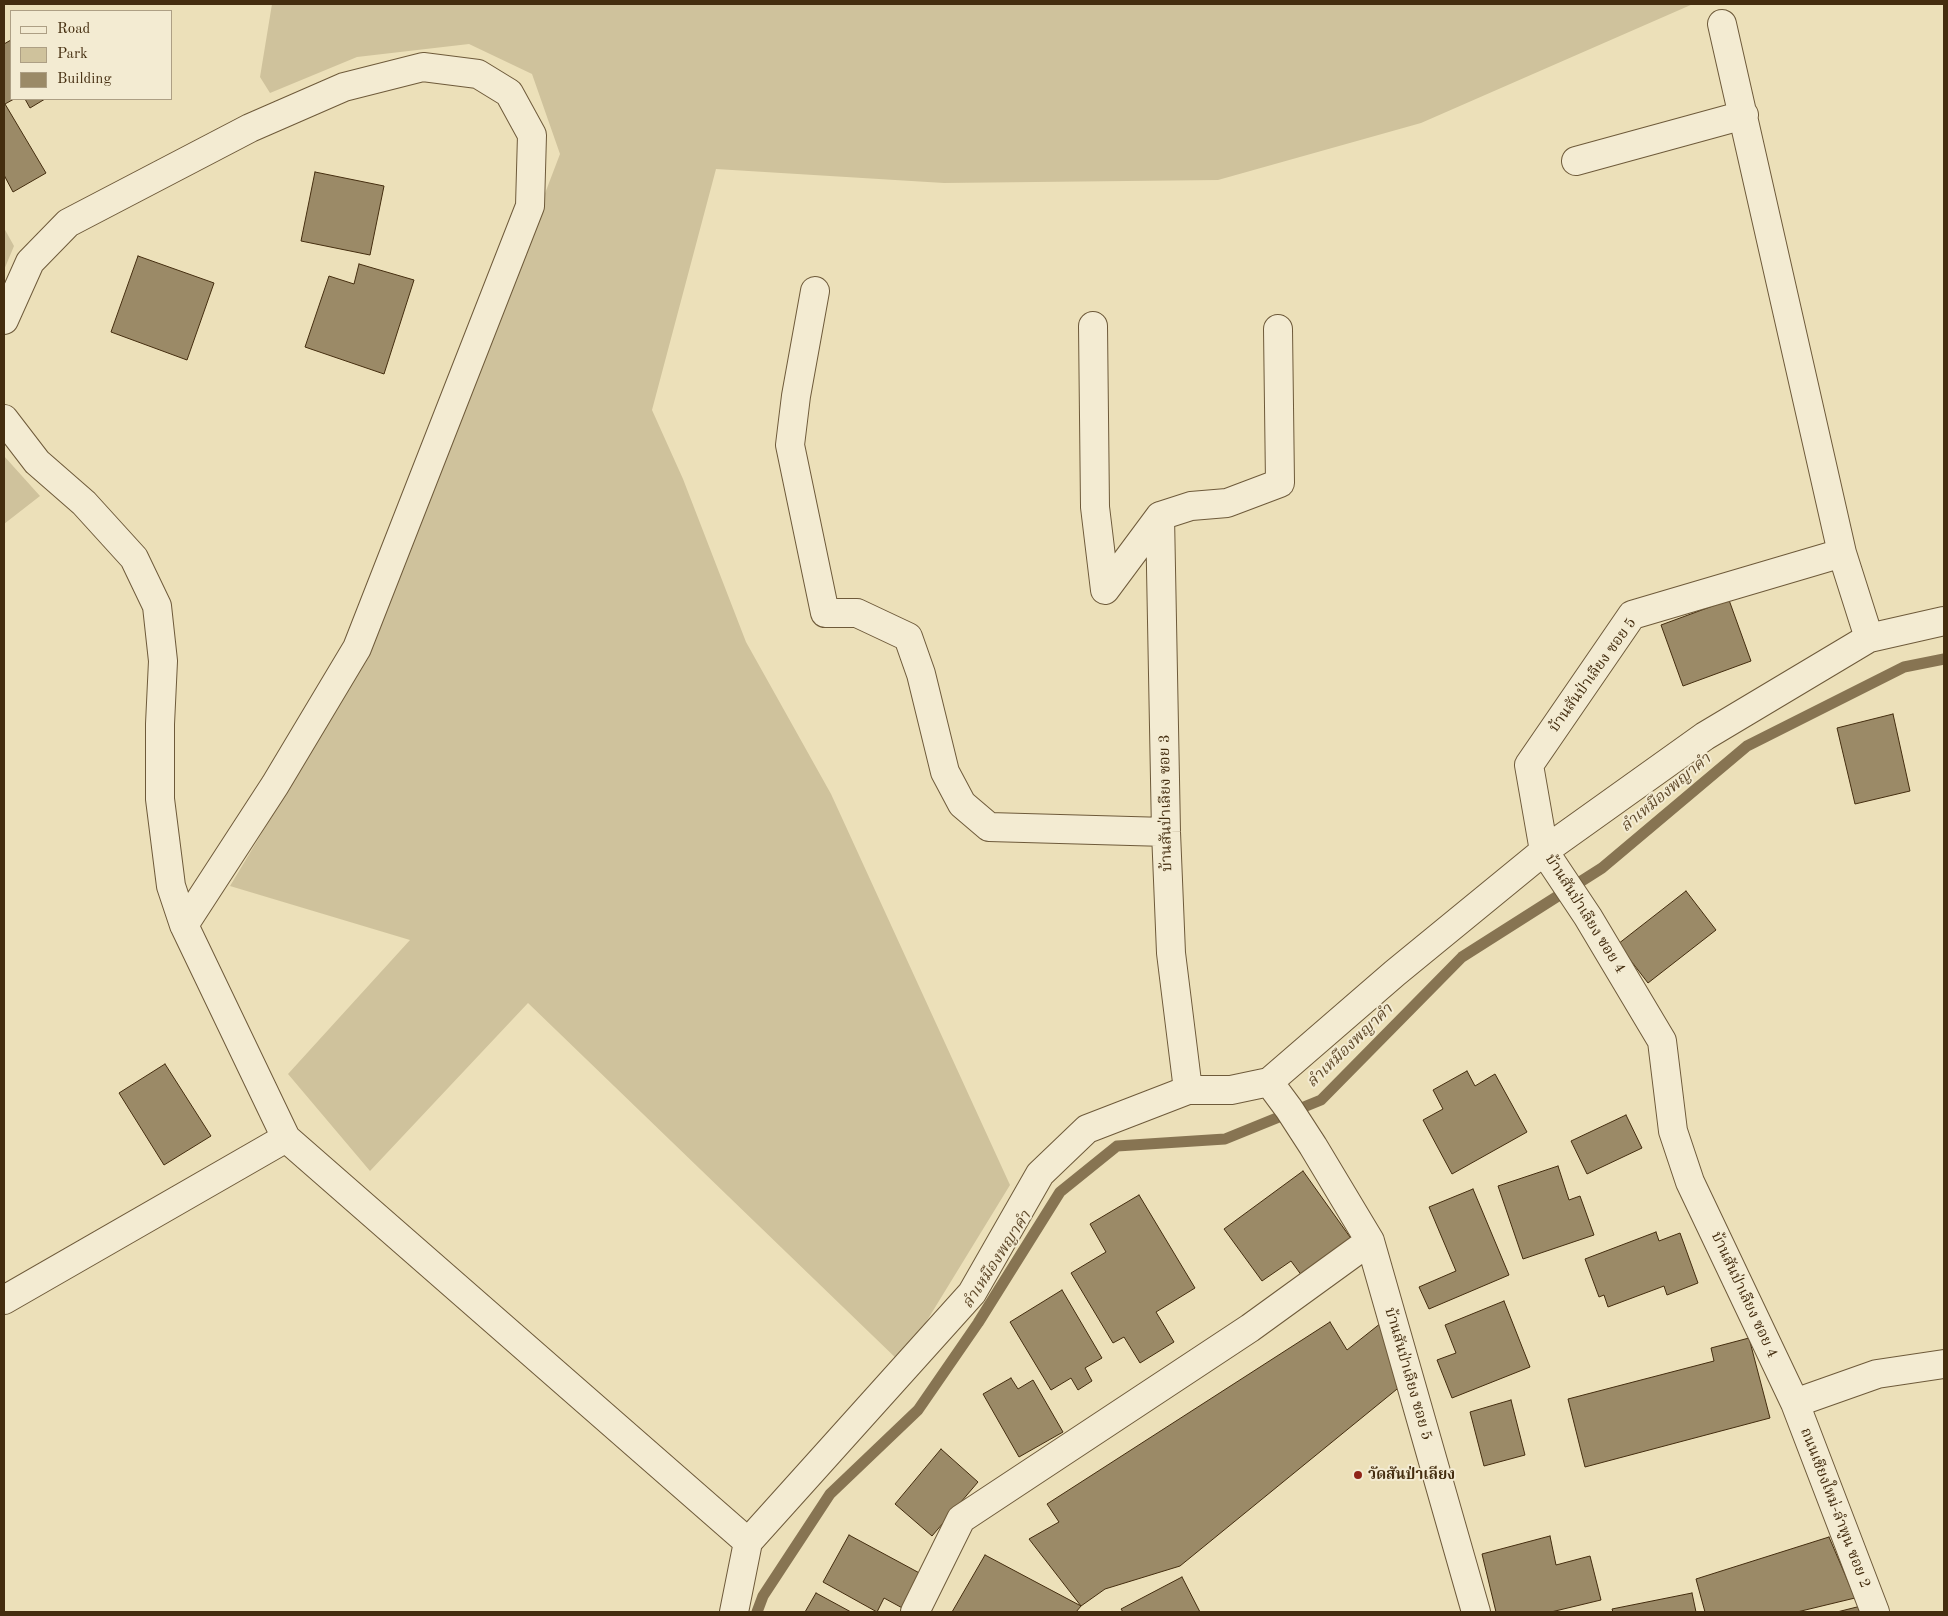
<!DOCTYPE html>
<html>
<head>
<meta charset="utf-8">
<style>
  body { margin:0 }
  #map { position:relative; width:1948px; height:1616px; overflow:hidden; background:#ece0b9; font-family:"Old Standard TT",serif }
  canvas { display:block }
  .frame { position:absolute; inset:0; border:5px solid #442d0f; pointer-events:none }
  .legend { position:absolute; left:10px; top:10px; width:162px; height:90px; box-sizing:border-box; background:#f3ebd2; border:1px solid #ad9f84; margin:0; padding:6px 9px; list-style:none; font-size:15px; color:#442d0f }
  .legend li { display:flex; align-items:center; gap:10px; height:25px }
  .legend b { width:25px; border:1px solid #ad9f84 }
</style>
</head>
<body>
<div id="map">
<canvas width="1948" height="1616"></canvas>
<div class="frame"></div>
<ul class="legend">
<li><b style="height:6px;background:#f3ebd2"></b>Road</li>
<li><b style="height:14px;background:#cfc29c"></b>Park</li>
<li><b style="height:14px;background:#9b8a67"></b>Building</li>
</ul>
</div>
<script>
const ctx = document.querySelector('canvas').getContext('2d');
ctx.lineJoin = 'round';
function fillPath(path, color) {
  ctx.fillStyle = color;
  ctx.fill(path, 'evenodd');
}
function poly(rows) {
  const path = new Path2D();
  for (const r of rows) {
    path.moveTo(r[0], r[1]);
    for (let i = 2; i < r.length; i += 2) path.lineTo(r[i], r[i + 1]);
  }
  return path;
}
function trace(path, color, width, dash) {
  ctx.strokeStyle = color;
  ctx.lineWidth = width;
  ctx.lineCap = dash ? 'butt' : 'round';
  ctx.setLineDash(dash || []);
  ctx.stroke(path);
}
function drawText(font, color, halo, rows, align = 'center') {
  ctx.font = font + ' "Old Standard TT","Noto Serif Thai",serif';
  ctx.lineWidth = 4;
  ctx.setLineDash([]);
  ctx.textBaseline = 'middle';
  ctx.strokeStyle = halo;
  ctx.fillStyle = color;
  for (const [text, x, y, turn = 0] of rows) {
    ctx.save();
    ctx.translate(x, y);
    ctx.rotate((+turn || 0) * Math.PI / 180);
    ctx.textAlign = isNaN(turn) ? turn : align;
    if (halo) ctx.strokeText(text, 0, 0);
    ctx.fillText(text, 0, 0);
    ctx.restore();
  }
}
const green = poly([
  [272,4,1693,4,1421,123,1218,180,944,183,716,169,652,410,683,479,746,642,831,794,1010,1185,901,1363,528,1003,370,1171,288,1074,410,940,230,886,370,653,560,154,532,74,469,44,357,57,270,93,260,77],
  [4,228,14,246,4,270],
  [4,456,40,496,4,524]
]);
const stream = poly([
  [757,1612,763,1596,830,1494,918,1410,978,1323,1060,1192,1117,1146,1225,1139,1321,1100,1462,957,1602,868,1747,746,1904,667,1944,659]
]);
const building = poly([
  [11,40,11,99,14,99,5,104,46,173,13,192,4,175,4,44,11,40],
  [25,99,45,99,30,108,25,99],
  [315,172,384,186,370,255,301,241,315,172],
  [138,256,214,283,187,360,111,332,138,256],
  [359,264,414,280,384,374,305,347,329,276,354,284,359,264],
  [1729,600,1751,661,1683,686,1661,625,1729,600],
  [1893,714,1910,791,1855,804,1837,728,1893,714],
  [1686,891,1716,930,1648,983,1618,944,1686,891],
  [165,1064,211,1136,164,1165,119,1093,165,1064],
  [1467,1071,1475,1086,1495,1074,1527,1132,1452,1174,1423,1120,1443,1109,1433,1090,1467,1071],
  [1626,1115,1642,1148,1587,1174,1571,1141,1626,1115],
  [1558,1166,1569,1200,1580,1196,1594,1235,1523,1259,1498,1186,1558,1166],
  [1303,1171,1355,1244,1305,1280,1291,1261,1262,1281,1224,1229,1303,1171],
  [1473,1189,1509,1275,1429,1309,1419,1287,1456,1271,1429,1207,1473,1189],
  [1139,1195,1195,1288,1156,1312,1174,1342,1140,1363,1124,1337,1113,1343,1071,1273,1106,1252,1090,1224,1139,1195],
  [1656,1232,1659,1241,1680,1233,1698,1283,1667,1295,1664,1286,1608,1307,1604,1295,1599,1297,1585,1259,1656,1232],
  [1062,1290,1102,1358,1085,1368,1092,1381,1078,1390,1071,1378,1051,1390,1010,1322,1062,1290],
  [1504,1301,1530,1367,1452,1398,1437,1360,1456,1353,1445,1325,1504,1301],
  [1330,1322,1347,1350,1381,1323,1402,1385,1180,1566,1105,1589,1081,1606,1029,1539,1059,1522,1047,1504,1330,1322],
  [1749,1338,1770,1418,1585,1467,1568,1399,1714,1361,1711,1348,1749,1338],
  [1011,1378,1018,1389,1033,1380,1063,1432,1019,1457,983,1394,1011,1378],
  [1511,1400,1525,1455,1484,1466,1470,1412,1511,1400],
  [941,1449,978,1482,932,1536,895,1504,941,1449],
  [849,1535,925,1576,906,1610,884,1598,877,1612,823,1582,849,1535],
  [1550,1536,1556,1565,1590,1556,1601,1600,1551,1612,1496,1612,1482,1554,1550,1536],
  [1829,1537,1855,1598,1797,1612,1705,1612,1696,1579,1829,1537],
  [985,1555,1081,1606,1076,1612,952,1612,985,1555],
  [1182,1577,1200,1612,1123,1612,1121,1609,1182,1577],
  [816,1593,851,1612,805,1612,816,1593],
  [1692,1593,1696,1612,1613,1612,1612,1609,1692,1593],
  [1861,1606,1863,1612,1837,1612,1861,1606]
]);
const minor = poly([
  [1722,24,1842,553,1869,638],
  [1576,161,1744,115],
  [815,291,796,396,790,445,825,613,857,613,908,637,921,674,945,772,962,804,989,827,1166,832],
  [4,320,30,262,68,223,250,128,344,87,423,67,478,74,509,93,532,135,530,206,357,648,275,785,184,925],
  [1093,326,1095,507,1105,590,1160,516,1191,506,1227,503,1280,483,1278,329],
  [4,419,37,462,84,503,134,558,157,606,163,661,160,724,160,799,171,886,184,925,286,1138,748,1542],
  [1160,516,1166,832,1171,953,1188,1090],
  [1842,553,1632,615,1529,765,1544,851,1588,917,1662,1041,1673,1131,1690,1182,1795,1403,1875,1612],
  [1269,1082,1289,1109,1313,1146,1370,1241,1476,1612],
  [4,1300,286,1138],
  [1795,1403,1877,1374,1944,1364],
  [734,1612,748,1542,972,1293,1040,1174,1087,1129,1188,1090,1231,1090,1269,1082,1395,973,1544,851,1705,736,1869,638,1944,621],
  [915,1612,961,1519,1250,1328,1370,1241]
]);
const markers = [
  [1358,1475,5,"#8f2418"]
];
const streetNames = [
  ["บ้านสันป่าเลียง ซอย 5",1593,675,-54],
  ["บ้านสันป่าเลียง ซอย 3",1166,803,-91],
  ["บ้านสันป่าเลียง ซอย 4",1585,914,58],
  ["บ้านสันป่าเลียง ซอย 4",1744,1295,65],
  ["บ้านสันป่าเลียง ซอย 5",1408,1374,74],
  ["ถนนเชียงใหม่-ลำพูน ซอย 2",1835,1508,69]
];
const poiNames = [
  ["วัดสันป่าเลียง",1368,1475]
];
const waterNames = [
  ["ลำเหมืองพญาคำ",1666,793,-40],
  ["ลำเหมืองพญาคำ",1350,1046,-44],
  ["ลำเหมืองพญาคำ",997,1260,-57]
];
fillPath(green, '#cfc29c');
trace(stream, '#877452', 11);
fillPath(building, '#9b8a67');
trace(building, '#442d0f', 1);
trace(minor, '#6e5a3a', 30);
trace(minor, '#f3ebd2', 28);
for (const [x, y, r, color] of markers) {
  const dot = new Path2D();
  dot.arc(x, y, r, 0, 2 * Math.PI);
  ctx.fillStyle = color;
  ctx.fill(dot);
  trace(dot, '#f3ebd2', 2);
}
drawText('15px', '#442d0f', '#f3ebd2', streetNames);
drawText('bold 15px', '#442d0f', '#f3ebd2', poiNames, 'left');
drawText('italic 16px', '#604a2b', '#f3ebd2', waterNames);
</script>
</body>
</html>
